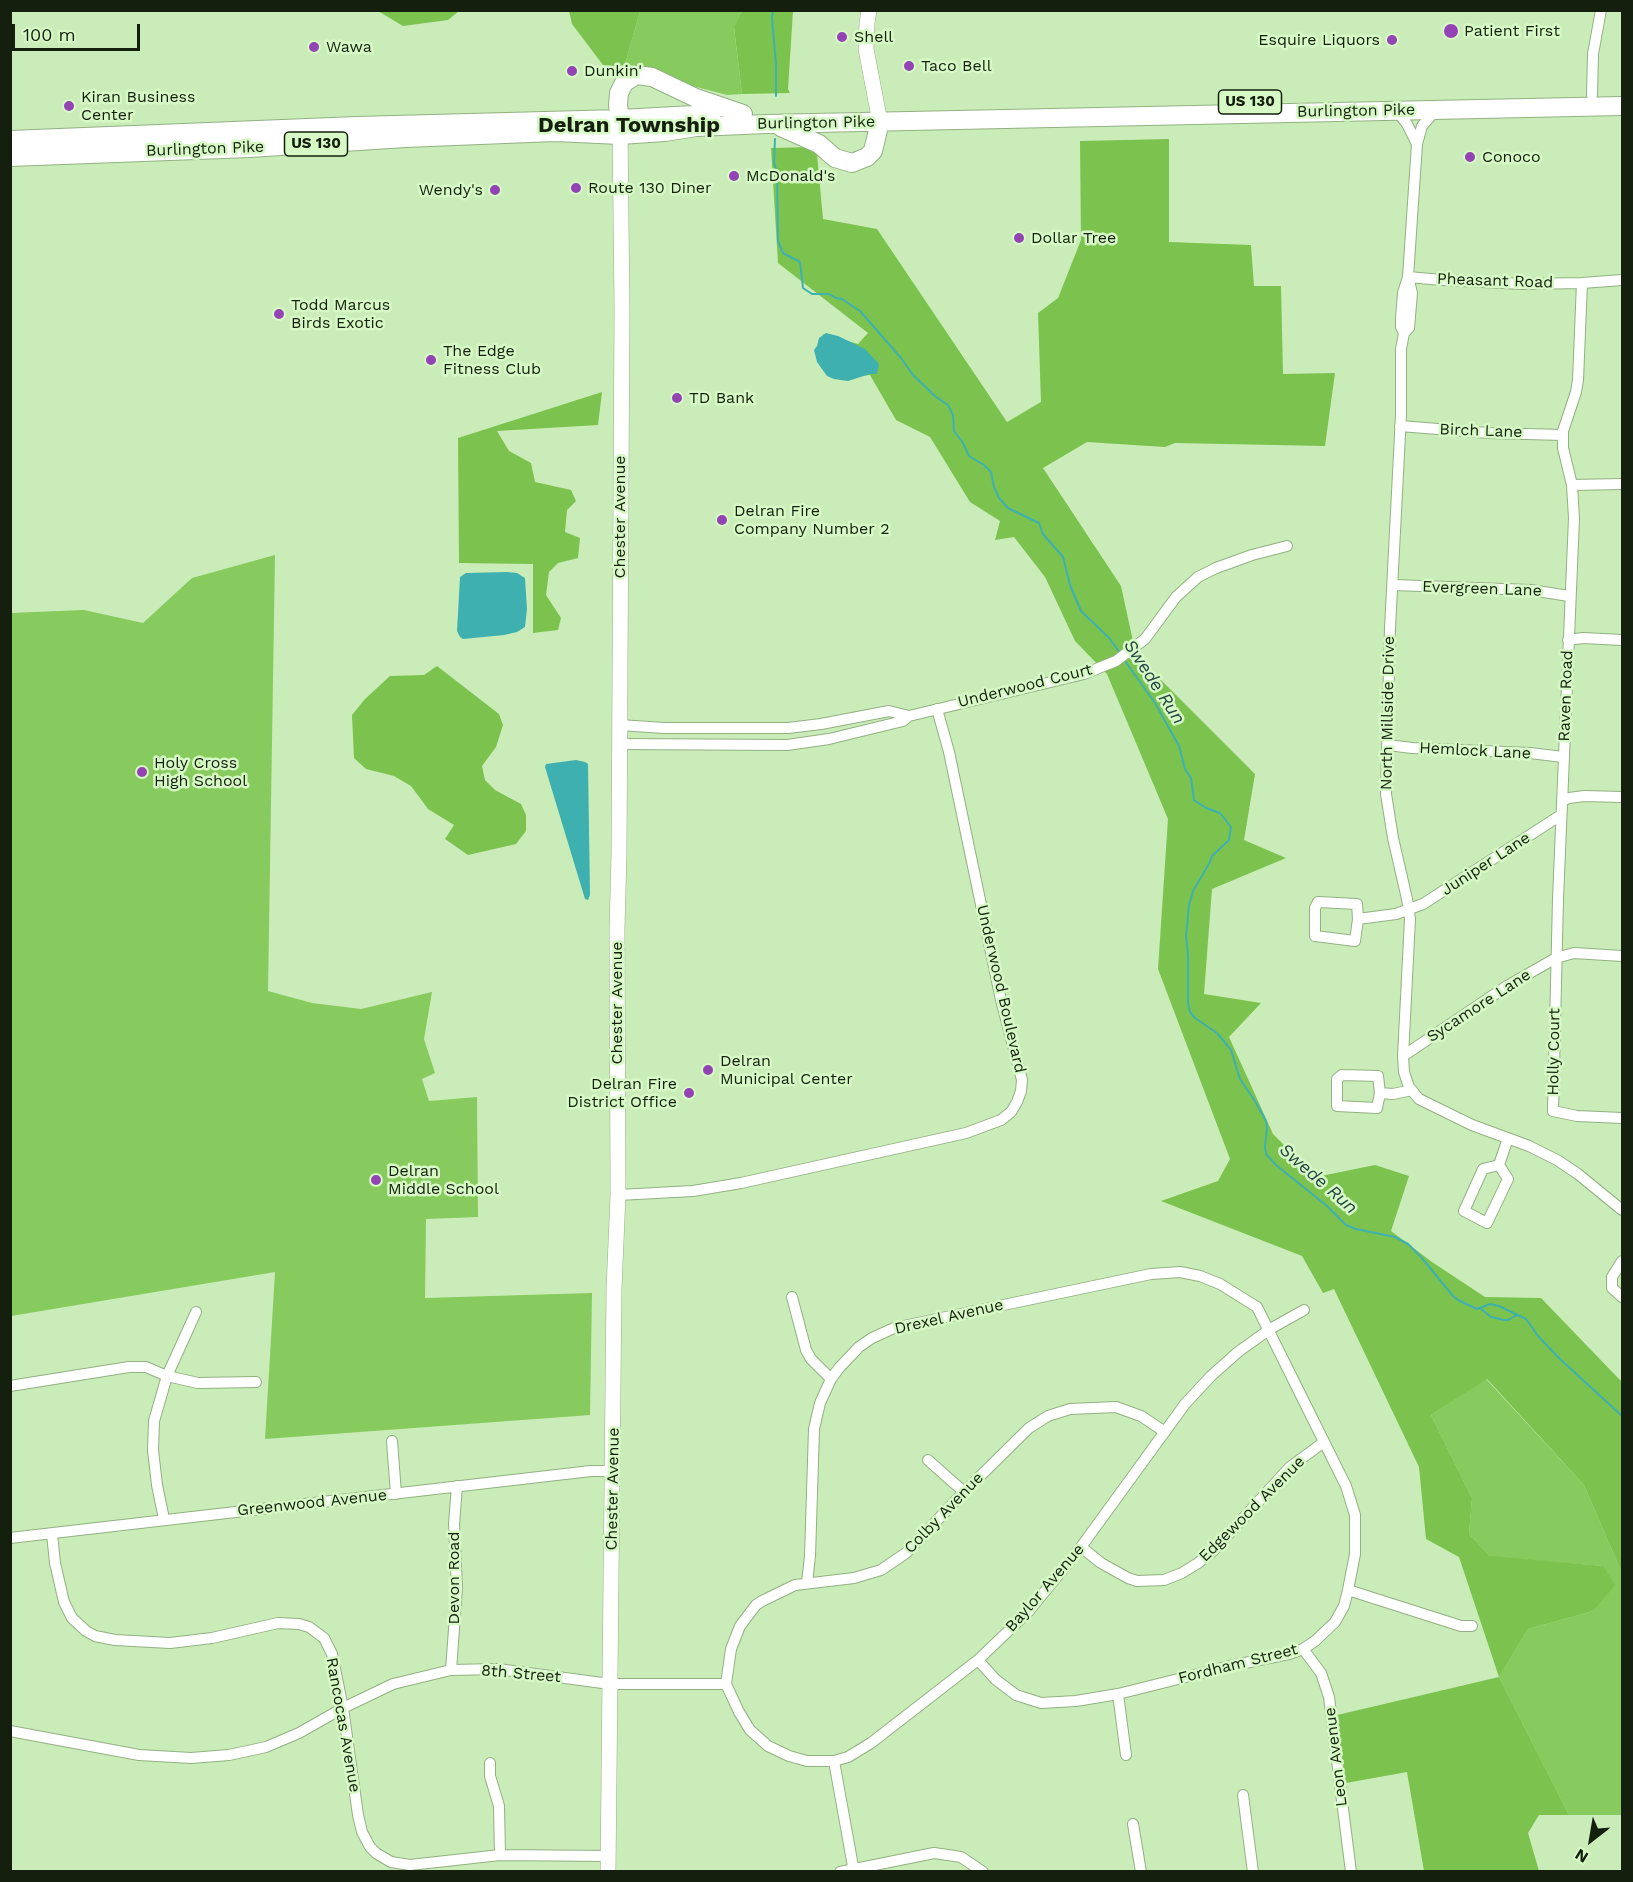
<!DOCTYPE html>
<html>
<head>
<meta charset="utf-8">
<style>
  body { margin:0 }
  #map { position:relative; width:1633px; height:1882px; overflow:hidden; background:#caecb9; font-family:"Work Sans",sans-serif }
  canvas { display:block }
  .frame { position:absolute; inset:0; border:12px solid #14200d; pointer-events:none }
  .north { position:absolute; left:1561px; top:1810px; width:60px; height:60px; -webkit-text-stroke:4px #d7f9c6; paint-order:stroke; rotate:211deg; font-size:16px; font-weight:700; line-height:24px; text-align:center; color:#14200d }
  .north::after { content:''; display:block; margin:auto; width:21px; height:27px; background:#14200d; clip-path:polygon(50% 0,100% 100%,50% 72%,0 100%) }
  .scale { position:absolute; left:12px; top:24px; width:128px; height:27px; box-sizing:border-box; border:3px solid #14200d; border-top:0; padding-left:8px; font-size:18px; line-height:21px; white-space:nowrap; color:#14200d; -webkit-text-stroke:4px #d7f9c6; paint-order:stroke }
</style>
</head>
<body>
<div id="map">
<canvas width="1633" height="1882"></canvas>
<div class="frame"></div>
<div class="north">N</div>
<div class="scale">100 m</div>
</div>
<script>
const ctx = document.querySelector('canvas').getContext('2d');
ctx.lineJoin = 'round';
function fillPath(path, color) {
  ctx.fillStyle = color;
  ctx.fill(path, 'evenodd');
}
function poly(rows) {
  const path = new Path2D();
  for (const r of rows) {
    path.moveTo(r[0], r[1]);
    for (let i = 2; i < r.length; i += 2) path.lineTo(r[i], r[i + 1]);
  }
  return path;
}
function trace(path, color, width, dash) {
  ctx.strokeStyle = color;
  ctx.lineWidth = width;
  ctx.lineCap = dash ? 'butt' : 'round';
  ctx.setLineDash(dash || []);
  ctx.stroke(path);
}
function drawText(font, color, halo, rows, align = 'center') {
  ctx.font = font + ' "Work Sans",sans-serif';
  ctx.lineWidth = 5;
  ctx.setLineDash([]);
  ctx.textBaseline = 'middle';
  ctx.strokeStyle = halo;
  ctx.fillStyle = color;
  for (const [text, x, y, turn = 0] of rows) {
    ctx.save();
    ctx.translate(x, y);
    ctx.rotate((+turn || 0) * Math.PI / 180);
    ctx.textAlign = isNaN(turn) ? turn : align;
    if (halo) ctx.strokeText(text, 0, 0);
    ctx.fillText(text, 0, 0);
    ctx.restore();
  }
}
const green = poly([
  [640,11,742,11,734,28,742,94,727,95,624,68],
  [275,555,268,991,312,1003,361,1009,432,992,424,1039,435,1073,422,1079,429,1101,477,1097,478,1217,426,1219,425,1298,592,1293,590,1415,265,1439,275,1272,11,1316,11,613,84,610,143,623,192,578],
  [1486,1379,1584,1485,1622,1573,1622,1815,1569,1815,1499,1677,1528,1629,1593,1611,1603,1566,1491,1557,1469,1534,1472,1498,1431,1415]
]);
const forest = poly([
  [378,11,378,10,459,11,448,20,403,26],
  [569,11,640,11,624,68,603,65,572,24],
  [742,11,793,11,788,89,790,93,742,94,734,27],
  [1169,139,1169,242,1251,245,1254,286,1281,286,1283,374,1335,373,1325,446,1175,443,1165,447,1087,442,1043,468,1121,586,1136,655,1255,774,1244,840,1286,858,1212,889,1204,994,1261,1003,1229,1037,1273,1134,1316,1177,1375,1165,1409,1176,1391,1231,1432,1262,1485,1297,1541,1298,1620,1380,1622,1381,1622,1573,1584,1485,1487,1379,1431,1415,1472,1498,1469,1534,1490,1556,1603,1566,1615,1585,1593,1611,1528,1629,1499,1677,1569,1815,1539,1815,1528,1833,1539,1871,1424,1871,1407,1772,1346,1783,1333,1716,1499,1677,1459,1557,1426,1539,1419,1467,1334,1289,1323,1293,1302,1256,1161,1201,1218,1181,1230,1159,1158,969,1168,819,1107,674,1075,641,1045,577,1014,537,995,540,1000,521,970,502,930,437,896,420,870,375,834,379,823,334,858,344,868,333,778,263,771,148,814,147,817,154,823,219,877,229,1007,422,1041,402,1038,313,1058,298,1081,240,1080,141],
  [602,392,598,425,497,431,509,451,531,463,535,482,571,490,576,501,567,510,565,532,580,538,578,558,558,563,549,572,546,595,561,618,558,630,533,633,533,564,459,563,458,438],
  [437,666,499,714,503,725,496,747,482,766,485,780,495,790,521,804,526,815,526,831,516,844,468,855,445,839,454,825,428,809,411,786,394,776,366,769,354,758,352,715,365,699,390,676,424,675]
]);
const water = poly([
  [826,333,838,336,865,349,879,364,877,374,870,374,848,381,834,379,827,376,817,362,814,350,817,346,819,338],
  [507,572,517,573,525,578,527,609,525,627,517,632,504,635,463,639,460,637,457,631,460,577,466,573],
  [576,760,585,762,588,764,590,895,588,900,585,899,545,767,546,764]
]);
const stream = poly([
  [773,10,772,18,776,64,776,96],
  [775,139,774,162,777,174,778,241,783,253,800,262,803,288,812,294,829,294,836,298,842,299,860,311,901,358,913,375,936,397,948,405,953,415,954,431,963,443,969,456,984,465,991,472,994,487,999,498,1008,508,1039,523,1043,534,1063,557,1070,585,1081,611,1109,638,1120,653],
  [1125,661,1155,703,1179,746,1185,769,1191,778,1194,800,1206,808,1220,813,1231,827,1229,840,1212,856,1210,862,1193,891,1189,905,1186,936,1188,955,1188,1003,1190,1012,1195,1018,1217,1033,1231,1050,1240,1079,1255,1101,1266,1121,1267,1128,1265,1147,1266,1154,1276,1165,1327,1206,1346,1225,1356,1229,1395,1237,1408,1244,1421,1257,1453,1296,1458,1300,1477,1309,1490,1304,1499,1306,1526,1319,1538,1336,1559,1358,1622,1416],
  [1480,1308,1491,1317,1504,1320,1508,1320,1517,1315]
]);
const street = poly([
  [1592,95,1593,54,1601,10],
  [1393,111,1399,114,1407,124,1417,144],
  [1408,277,1412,293,1409,328,1404,333,1401,349,1401,415,1390,628,1386,794,1393,838,1407,899,1410,919,1403,1056,1404,1072,1409,1087,1419,1099,1472,1125,1529,1146,1557,1160,1578,1174,1622,1210],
  [1408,277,1442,280,1523,284,1582,283,1622,280],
  [1582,283,1578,380,1576,392,1563,431,1563,448,1572,485,1574,518,1558,899,1553,1111,1577,1116,1622,1118],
  [1404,333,1401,327,1401,318,1403,293,1408,277,1417,144,1422,126,1436,110],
  [1400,426,1488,433,1563,435],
  [1572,485,1622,484],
  [1394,585,1531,590,1569,596],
  [1568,640,1583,638,1622,640],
  [619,725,664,728,788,728,821,724,889,711,909,716],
  [619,744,787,745,829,739,903,721,909,716,1084,674,1116,661,1145,639,1176,597,1198,577,1216,568,1252,555,1287,546],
  [1388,745,1412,748,1530,753,1563,757],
  [1562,801,1569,798,1584,796,1622,797],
  [1318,902,1357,904,1358,919,1355,941,1315,936,1315,908,1318,902],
  [1358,919,1396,914,1423,904,1561,815],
  [1403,1056,1507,986,1556,958,1574,953,1622,956],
  [1342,1075,1378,1076,1380,1093,1377,1108,1337,1106,1337,1079,1342,1075],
  [1380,1093,1393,1094,1412,1090],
  [1499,1165,1508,1179,1487,1223,1464,1211,1483,1169,1499,1165,1508,1138],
  [618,1195,693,1191,741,1183,966,1133,1001,1120,1011,1112,1017,1102,1021,1091,1022,1080,1001,1000,949,752,937,709],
  [1622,1261,1612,1277,1612,1288,1622,1297],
  [792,1297,806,1350,811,1359,831,1379],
  [10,1386,129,1367,146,1367,167,1376,198,1383,256,1382],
  [392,1441,396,1494],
  [928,1460,964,1492],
  [164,1519,157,1485,153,1450,154,1421,167,1376,196,1312],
  [52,1534,55,1563,64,1602,72,1618,86,1631,95,1636,115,1640,170,1643,212,1638,278,1623,299,1624,309,1627,324,1638,332,1654,343,1708,358,1815,362,1832,370,1847,376,1853,391,1862,410,1865,500,1855,608,1856],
  [10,1538,591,1471,613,1471],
  [1081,1547,1101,1563,1128,1578,1137,1581,1164,1580,1182,1573,1198,1563,1214,1550,1290,1467,1324,1442],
  [807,1583,810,1556,814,1429,820,1403,831,1379,839,1368,859,1347,872,1338,894,1328,1151,1274,1180,1272,1200,1276,1220,1284,1257,1307,1346,1486,1355,1515,1355,1554,1348,1590,1344,1606,1335,1622,1315,1641,1303,1649,1289,1654,1230,1666,1118,1694,1076,1701,1041,1703,1016,1695,995,1679,978,1660],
  [1348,1590,1461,1626,1472,1626],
  [1303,1649,1321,1673,1329,1697,1351,1872],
  [451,1670,457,1588,454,1524,457,1486],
  [726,1684,739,1712,750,1730,768,1746,789,1756,807,1761,834,1761,848,1757,871,1743,978,1660,1028,1612,1081,1547,1185,1404,1211,1376,1238,1352,1270,1329,1304,1310],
  [726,1684,731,1649,740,1626,756,1605,762,1601,795,1585,854,1578,881,1570,906,1553,964,1492,1029,1428,1048,1416,1070,1409,1116,1407,1141,1416,1165,1432],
  [1118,1694,1126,1755],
  [10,1731,139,1755,191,1758,229,1755,266,1747,299,1733,343,1708,393,1684,451,1670,498,1669,610,1684,726,1684],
  [834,1761,854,1872],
  [490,1763,490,1776,499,1806,500,1855],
  [1243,1795,1253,1872],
  [1133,1824,1141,1872],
  [840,1872,934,1853,961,1857,983,1872]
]);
const secondary = poly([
  [869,10,867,23,866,49,880,122],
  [608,1872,614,1289,618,1195,617,929,619,854,622,309,620,126]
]);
const highway = poly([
  [620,119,618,105,619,93,624,83,636,75,652,77,696,98,743,114],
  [781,127,819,144,835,158,852,163,867,157,873,151,880,122],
  [10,140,357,126,620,119,712,114],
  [10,157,250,148,405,138,555,132,620,135,665,132,696,127,767,124,1622,106]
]);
const markers = [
  [1451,31,8,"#9343b3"],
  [842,37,6,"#9343b3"],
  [1392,40,6,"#9343b3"],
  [314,47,6,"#9343b3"],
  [909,66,6,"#9343b3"],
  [572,71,6,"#9343b3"],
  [69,106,6,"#9343b3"],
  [1470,157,6,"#9343b3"],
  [734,176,6,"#9343b3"],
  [576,188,6,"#9343b3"],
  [495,190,6,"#9343b3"],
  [1019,238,6,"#9343b3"],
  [279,314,6,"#9343b3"],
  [431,360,6,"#9343b3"],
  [677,398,6,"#9343b3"],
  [722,520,6,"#9343b3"],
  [142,772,6,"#9343b3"],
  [708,1070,6,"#9343b3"],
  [689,1093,6,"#9343b3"],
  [376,1180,6,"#9343b3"]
];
const shields = [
  [1250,102,63],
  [316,144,63]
];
const shieldNames = [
  ["US 130",1250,102],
  ["US 130",316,144]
];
const poiNames = [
  ["Patient First",1464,31],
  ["Shell",854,37],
  ["Esquire Liquors",1380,40,"right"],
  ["Wawa",326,47],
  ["Taco Bell",921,66],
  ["Dunkin'",584,71],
  ["Kiran Business",81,97],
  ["Center",81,115],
  ["Conoco",1482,157],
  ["McDonald's",746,176],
  ["Route 130 Diner",588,188],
  ["Wendy's",483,190,"right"],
  ["Dollar Tree",1031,238],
  ["Todd Marcus",291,305],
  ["Birds Exotic",291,323],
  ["The Edge",443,351],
  ["Fitness Club",443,369],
  ["TD Bank",689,398],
  ["Delran Fire",734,511],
  ["Company Number 2",734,529],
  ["Holy Cross",154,763],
  ["High School",154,781],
  ["Delran",720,1061],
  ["Municipal Center",720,1079],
  ["Delran Fire",677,1084,"right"],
  ["District Office",677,1102,"right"],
  ["Delran",388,1171],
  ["Middle School",388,1189]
];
const streetNames = [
  ["Burlington Pike",1356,111,-1],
  ["Burlington Pike",816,123,-1],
  ["Burlington Pike",205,149,-2],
  ["Pheasant Road",1495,281,2],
  ["Birch Lane",1481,431,2],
  ["Chester Avenue",620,517,-90],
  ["Evergreen Lane",1482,589,2],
  ["Underwood Court",1025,686,-14],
  ["Raven Road",1566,696,-88],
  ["North Millside Drive",1388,713,-89],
  ["Hemlock Lane",1475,751,3],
  ["Juniper Lane",1486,864,-33],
  ["Underwood Boulevard",1001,989,77],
  ["Chester Avenue",617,1003,-90],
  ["Sycamore Lane",1479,1006,-33],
  ["Holly Court",1554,1052,-89],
  ["Drexel Avenue",949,1317,-13],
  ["Chester Avenue",613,1489,-89],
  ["Greenwood Avenue",312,1503,-6],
  ["Edgewood Avenue",1252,1509,-45],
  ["Colby Avenue",944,1513,-46],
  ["Devon Road",454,1578,-90],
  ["Baylor Avenue",1045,1588,-49],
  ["Fordham Street",1238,1664,-14],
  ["8th Street",521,1674,5],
  ["Rancocas Avenue",343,1725,80],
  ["Leon Avenue",1336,1757,-97]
];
const waterNames = [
  ["Swede Run",1154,682,57],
  ["Swede Run",1318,1179,41]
];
const districtNames = [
  ["Delran Township",629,126]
];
fillPath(green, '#87ca5d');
fillPath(forest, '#7cc24e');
fillPath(water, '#3fb0b0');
trace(stream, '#3fb0b0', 2);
trace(street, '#92b181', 12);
trace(secondary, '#92b181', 16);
trace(highway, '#92b181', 20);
trace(street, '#fff', 10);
trace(secondary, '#fff', 15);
trace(highway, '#fff', 18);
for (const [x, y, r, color] of markers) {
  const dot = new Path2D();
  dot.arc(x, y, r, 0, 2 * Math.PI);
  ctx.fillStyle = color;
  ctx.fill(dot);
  trace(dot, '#d7f9c6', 2);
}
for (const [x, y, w] of shields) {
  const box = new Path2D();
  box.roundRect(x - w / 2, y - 12, w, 24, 4.5);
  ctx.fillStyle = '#d7f9c6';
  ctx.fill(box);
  trace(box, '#14200d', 1.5);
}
drawText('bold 15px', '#14200d', null, shieldNames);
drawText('16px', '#14200d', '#d7f9c6', poiNames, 'left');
drawText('16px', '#14200d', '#d7f9c6', streetNames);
drawText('italic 18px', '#244645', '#d7f9c6', waterNames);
drawText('bold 22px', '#14200d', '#d7f9c6', districtNames);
</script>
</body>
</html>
